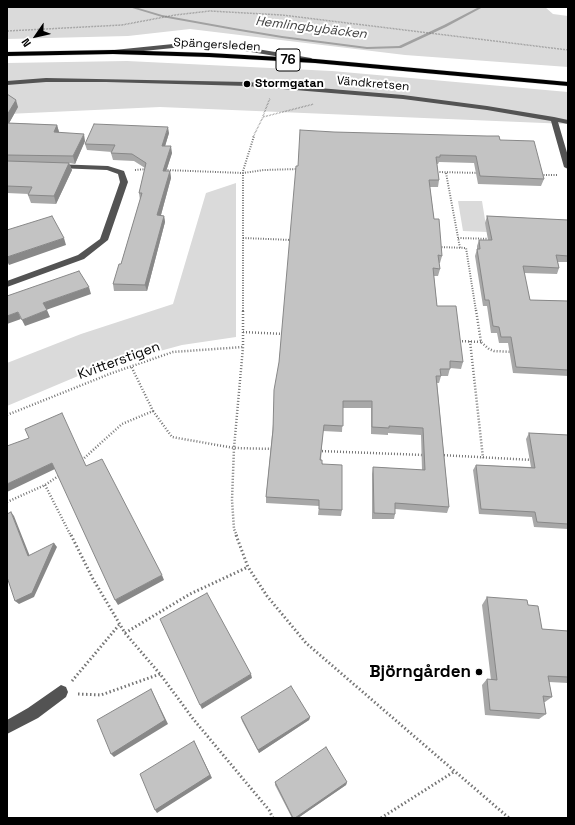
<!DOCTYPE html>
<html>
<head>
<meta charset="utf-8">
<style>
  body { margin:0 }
  #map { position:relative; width:575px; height:825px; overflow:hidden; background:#fff; font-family:"Space Grotesk",sans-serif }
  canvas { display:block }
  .frame { position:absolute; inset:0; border:8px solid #000; pointer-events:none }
  .north { position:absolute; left:16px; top:16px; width:40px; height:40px; -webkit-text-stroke:3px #fff; paint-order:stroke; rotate:236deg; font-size:11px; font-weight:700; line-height:16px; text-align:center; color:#000 }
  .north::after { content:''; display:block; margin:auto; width:14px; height:18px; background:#000; clip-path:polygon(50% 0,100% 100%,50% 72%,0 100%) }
</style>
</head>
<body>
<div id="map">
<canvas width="575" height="825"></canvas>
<div class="frame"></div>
<div class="north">N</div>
</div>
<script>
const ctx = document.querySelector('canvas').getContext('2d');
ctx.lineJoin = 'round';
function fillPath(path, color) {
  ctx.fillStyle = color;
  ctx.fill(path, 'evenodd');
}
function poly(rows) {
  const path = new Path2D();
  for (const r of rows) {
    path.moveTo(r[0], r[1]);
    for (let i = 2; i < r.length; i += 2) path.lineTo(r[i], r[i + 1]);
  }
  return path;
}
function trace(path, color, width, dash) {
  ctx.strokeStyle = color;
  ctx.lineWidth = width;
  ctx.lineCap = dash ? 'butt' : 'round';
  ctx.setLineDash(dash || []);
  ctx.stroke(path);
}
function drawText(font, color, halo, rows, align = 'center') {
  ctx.font = font + ' "Space Grotesk",sans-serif';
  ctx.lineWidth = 4;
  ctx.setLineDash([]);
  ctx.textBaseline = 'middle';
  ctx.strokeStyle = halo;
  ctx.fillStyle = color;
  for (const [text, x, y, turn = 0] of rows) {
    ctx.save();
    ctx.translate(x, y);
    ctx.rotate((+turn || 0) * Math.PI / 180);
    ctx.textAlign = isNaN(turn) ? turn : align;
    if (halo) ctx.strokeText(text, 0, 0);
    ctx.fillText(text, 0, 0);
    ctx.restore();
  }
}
const green = poly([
  [7,7,545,7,553,14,568,16,568,67,405,55,190,29,128,36,7,39],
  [127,61,332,71,568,92,568,124,160,107,7,114,7,63],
  [236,183,236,337,182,345,97,368,7,406,7,363,81,334,173,304,206,193],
  [458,201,482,201,487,232,463,231]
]);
const stream = poly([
  [129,7,135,7,162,15,234,28,282,36,367,47,399,46,444,25,479,7,483,7,446,27,401,48,367,49,282,38,234,30,162,17,129,7]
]);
const pathFar3 = poly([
  [7,31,122,25,175,15,210,11,282,15,568,50],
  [263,116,270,98],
  [253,137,263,117,314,104]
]);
const pathFar2 = poly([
  [135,170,148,169],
  [165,170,243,173,264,170,298,169],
  [437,172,480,173],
  [446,173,460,248],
  [541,175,558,175],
  [243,238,292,240],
  [458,238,492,239],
  [439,247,466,248,476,311],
  [243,311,243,171,254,136]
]);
const pathFar1 = poly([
  [476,310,481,342,489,349,494,351,513,352],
  [243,332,284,334],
  [459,341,481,342],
  [470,341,483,458],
  [153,411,172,437,234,448,274,449],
  [7,415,112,373,173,352,243,347],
  [319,451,424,455],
  [441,455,532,460],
  [82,460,122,424,153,411,131,366],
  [45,485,71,536],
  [7,502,45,485,60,475],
  [237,536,234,529,232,500,234,448,243,347,243,310]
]);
const path = poly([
  [71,535,93,579,125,633,160,674,194,720,269,810,273,818],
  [236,535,248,567,267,596,306,643,509,818],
  [125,633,190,594,248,567],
  [72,681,119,625],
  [78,694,101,695,160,674],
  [381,818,455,771]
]);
const minor = poly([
  [183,43,239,46,311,58,314,60,311,62,239,50,183,47,114,54,111,52,114,50,183,43],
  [46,78,247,82,403,95,487,106,554,117,568,120,568,124,558,122,568,156,568,169,564,167,551,121,487,110,403,99,247,86,106,82,46,82,7,85,7,81,46,78],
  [54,164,108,166,124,171,128,182,108,240,84,259,7,287,7,281,78,255,100,239,120,182,118,174,107,170,57,168,53,166,54,164],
  [61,685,66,687,68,692,66,697,38,718,7,734,7,720,28,708,61,685]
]);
const major = poly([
  [113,50,209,53,315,59,568,82,568,86,315,63,209,57,113,54,7,56,7,52,113,50]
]);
const wall = poly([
  [7,94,18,107,9,123,57,125,59,132,85,141,75,164,69,163,72,170,56,204,31,203,28,195,29,194,7,193],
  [334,132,500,140,544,179,541,186,478,184,474,163,439,162,438,164,437,164,439,180,438,187,430,187,434,219,442,256,440,263,439,263,440,269,438,276,434,276,437,306,463,362,461,369,450,368,448,376,441,376,439,383,437,383,449,507,447,513,395,509,395,514,394,519,372,519,372,474,373,467,422,470,421,435,388,433,388,435,371,434,371,408,343,408,342,432,323,431,321,460,342,510,341,516,318,515,319,506,266,503,266,497,279,362,298,166],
  [169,133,165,146,172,153,166,171,170,171,171,178,161,215,164,216,165,222,147,291,114,291,113,284,121,264,140,200,139,193,145,168,134,161,113,160,111,153,112,152,87,150,85,144],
  [487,216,568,220,568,262,558,262,559,268,557,274,524,273,530,300,568,301,568,376,513,373,508,343,499,343,497,333,491,333,487,306,483,306,475,256,477,249,477,246,479,240,488,240,485,223],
  [529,433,568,435,568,529,534,527,532,517,479,514,473,470,476,465,531,467,526,439],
  [487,597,528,605,542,629,568,631,568,683,549,682,552,697,545,702,544,702,546,714,539,719,485,715,482,685,487,679,491,680,482,605],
  [241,717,310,717,309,720,259,753,242,721],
  [275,782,347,782,346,785,298,818,292,818,275,785]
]);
const shadedWall = poly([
  [16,100,18,107,7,127,7,115],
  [57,125,59,132,56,139,54,132],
  [168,127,169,133,163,153,162,146],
  [84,134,85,141,75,164,73,156],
  [171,146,172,153,164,178,163,171],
  [69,163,72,170,56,204,54,196],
  [170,171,171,178,159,222,157,215],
  [164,216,165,222,147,291,145,285],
  [64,238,66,245,9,265,7,261,7,257],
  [89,287,91,294,46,310,43,303],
  [47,310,50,317,25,326,22,320],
  [18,312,21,319,7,324,7,316],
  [52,463,55,469,7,492,7,484],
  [11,512,14,516,31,559,28,556],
  [54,543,57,547,34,597,19,604,15,601],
  [162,575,164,580,118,605,115,600],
  [251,674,252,678,202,709,200,705],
  [151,689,168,724,114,757,111,754],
  [310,717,309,720,259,753,258,750],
  [194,741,212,778,157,813,155,810],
  [347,782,346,785,298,818,295,818]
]);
const building = poly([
  [7,94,16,100,7,115,7,94],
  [7,123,57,125,54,132,84,134,73,156,7,155,7,123],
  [94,124,168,127,162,146,171,146,163,171,170,171,157,215,164,216,145,285,113,284,119,264,121,264,139,203,142,193,139,193,146,163,132,154,111,153,115,145,85,144,94,124],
  [300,130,334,132,487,136,499,136,500,140,534,141,544,179,480,176,476,156,440,155,440,157,436,157,439,180,429,180,434,219,439,219,442,256,438,255,440,269,433,268,437,306,456,306,463,362,450,361,450,369,440,369,441,376,436,376,449,507,395,503,395,514,374,513,373,467,425,470,423,428,389,426,389,428,372,427,372,401,343,401,343,426,324,425,320,460,322,460,322,464,342,465,342,510,319,509,319,500,266,497,273,430,274,390,279,362,296,166,298,166,300,130],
  [7,161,69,163,54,196,28,195,32,187,7,186,7,161],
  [52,216,64,238,7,257,7,230,52,216],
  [487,216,568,220,568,256,556,255,559,268,523,266,530,300,568,301,568,370,516,367,511,337,501,337,499,327,493,326,489,300,485,300,477,249,480,249,479,240,492,240,487,216],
  [79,271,89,287,43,303,47,310,22,320,18,312,7,316,7,296,79,271],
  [62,413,86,466,102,459,162,575,115,600,52,463,7,484,7,446,29,438,25,429,62,413],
  [529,433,568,435,568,524,537,522,535,512,481,509,476,465,535,468,529,433],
  [11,512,28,556,54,543,32,593,15,601,7,577,7,514,11,512],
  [207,593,251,674,200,705,160,619,207,593],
  [487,597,527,600,528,605,538,606,542,629,568,631,568,677,548,676,552,697,543,696,546,714,490,710,487,679,497,680,487,597],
  [291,686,310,717,258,750,241,717,291,686],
  [151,689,165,720,111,754,97,720,151,689],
  [194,741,210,775,155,810,140,774,194,741],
  [326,747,347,782,295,818,293,818,275,782,326,747]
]);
const markers = [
  [247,84,4,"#000"],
  [479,672,4,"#000"]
];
const farStreetnames = [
  ["Spängersleden",217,45,3],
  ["Vändkretsen",373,84,5]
];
const farPoinames = [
  ["Stormgatan",255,84]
];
const farWaternames = [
  ["Hemlingbybäcken",311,28,7]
];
const shields = [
  [288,60,24]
];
const shieldNames = [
  ["76",288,60]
];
const streetNames = [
  ["Kvitterstigen",119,361,-20]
];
const nearPoinames = [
  ["Björngården",471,672]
];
fillPath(green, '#dadada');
fillPath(stream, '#a1a1a1');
trace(major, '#dbdbdb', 1);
trace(pathFar3, '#757575', 1.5, [0.5, 1]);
trace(pathFar2, '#757575', 2, [1, 1.5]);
trace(pathFar1, '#757575', 2.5, [1, 2]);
trace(path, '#757575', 3, [1.5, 2.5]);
fillPath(minor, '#535353');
fillPath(major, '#000');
fillPath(wall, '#a8a8a8');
fillPath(shadedWall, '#888');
fillPath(building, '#c3c3c3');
trace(building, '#888', 1);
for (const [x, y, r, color] of markers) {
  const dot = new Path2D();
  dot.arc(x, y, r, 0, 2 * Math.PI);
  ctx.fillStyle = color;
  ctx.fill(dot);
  trace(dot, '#fff', 1.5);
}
drawText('12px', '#000', '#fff', farStreetnames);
drawText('bold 12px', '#000', '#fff', farPoinames, 'left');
drawText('italic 13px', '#424242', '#fff', farWaternames);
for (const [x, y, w] of shields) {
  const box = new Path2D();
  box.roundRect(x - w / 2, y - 11, w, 22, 3);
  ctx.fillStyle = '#fff';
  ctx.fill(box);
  trace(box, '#000', 1);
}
drawText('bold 13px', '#000', null, shieldNames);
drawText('14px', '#000', '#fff', streetNames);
drawText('bold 17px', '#000', '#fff', nearPoinames, 'right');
</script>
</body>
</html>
